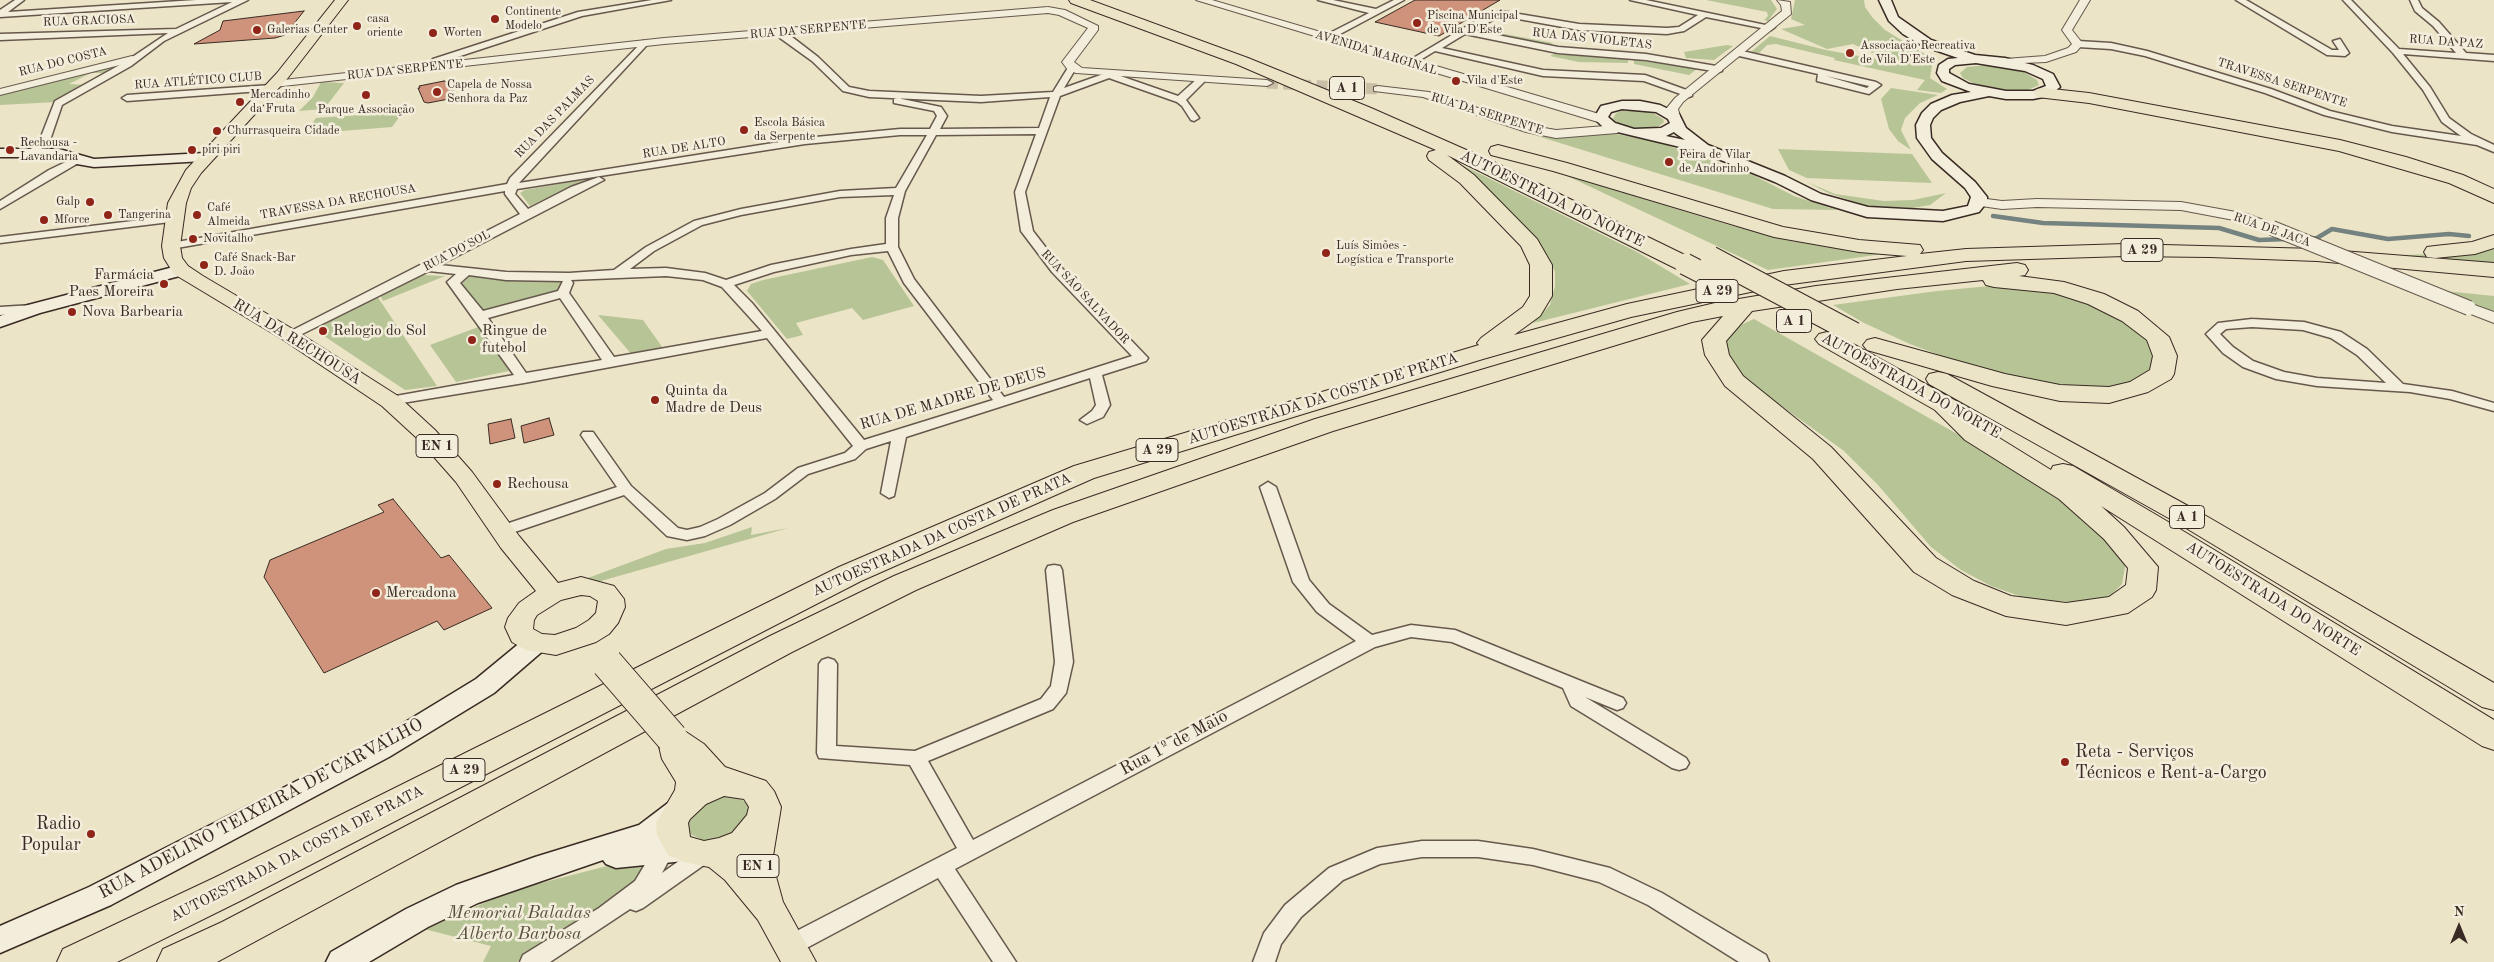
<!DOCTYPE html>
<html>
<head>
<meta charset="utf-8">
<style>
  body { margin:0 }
  #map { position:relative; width:2494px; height:962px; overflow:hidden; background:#ece4c7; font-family:"Old Standard TT",serif }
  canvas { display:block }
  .north { position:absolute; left:2434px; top:902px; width:50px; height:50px; -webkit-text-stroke:4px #f3eddb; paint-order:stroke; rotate:0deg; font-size:14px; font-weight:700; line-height:20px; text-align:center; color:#392a24 }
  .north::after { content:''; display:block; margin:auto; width:18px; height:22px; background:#392a24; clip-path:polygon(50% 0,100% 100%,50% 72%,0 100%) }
</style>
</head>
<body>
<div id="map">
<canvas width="2494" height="962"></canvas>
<div class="north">N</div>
</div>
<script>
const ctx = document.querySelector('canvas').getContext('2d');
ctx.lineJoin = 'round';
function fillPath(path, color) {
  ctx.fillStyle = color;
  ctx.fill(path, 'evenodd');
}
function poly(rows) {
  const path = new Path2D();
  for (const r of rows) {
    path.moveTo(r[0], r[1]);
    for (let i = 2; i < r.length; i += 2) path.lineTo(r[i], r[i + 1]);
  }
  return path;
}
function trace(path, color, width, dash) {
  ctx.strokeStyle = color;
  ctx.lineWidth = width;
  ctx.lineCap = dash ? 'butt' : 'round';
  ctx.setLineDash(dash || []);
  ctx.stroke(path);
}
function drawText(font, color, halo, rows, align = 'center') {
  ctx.font = font + ' "Old Standard TT",serif';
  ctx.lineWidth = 5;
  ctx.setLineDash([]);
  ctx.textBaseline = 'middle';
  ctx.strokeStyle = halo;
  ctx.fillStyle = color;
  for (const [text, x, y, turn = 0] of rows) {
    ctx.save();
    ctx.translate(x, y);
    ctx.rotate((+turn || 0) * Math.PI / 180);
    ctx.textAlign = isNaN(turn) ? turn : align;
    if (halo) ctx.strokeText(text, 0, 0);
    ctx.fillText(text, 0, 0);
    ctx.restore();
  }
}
const green = poly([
  [1706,0,1771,0,1777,9,1768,21,1764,20,1768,16,1767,12],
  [1795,0,1864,0,1865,7,1872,17,1885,30,1933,59,1930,78,1947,89,1941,93,1917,90,1925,80,1834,60,1835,58,1776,44,1767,45,1757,55,1751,53,1751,52,1770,36,1826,50,1892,62,1853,44,1827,49,1781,29,1805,25,1791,19],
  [1484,26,1487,26,1483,30,1553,43,1548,46,1533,44,1475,31],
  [1727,45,1733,46,1714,60,1686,58,1684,52],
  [1554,54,1628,59,1628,63,1579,62,1550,56],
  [1634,60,1697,69,1689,75,1634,64],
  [1987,65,2024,72,2037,80,2039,85,2028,90,2005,91,1979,86,1963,78,1960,73,1967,67],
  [119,67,108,73,91,73,69,84,87,85,57,102,0,105,0,94,109,68],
  [321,82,344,83,324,109,299,111,313,97],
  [1891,88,1938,95,1920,103,1905,118,1901,130,1911,150,1898,141,1889,129,1881,99],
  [1636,110,1653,113,1663,119,1664,122,1658,127,1636,129,1621,125,1613,119,1616,113,1621,111],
  [403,112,392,127,304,134,316,118],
  [1610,133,1655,141,1753,175,1794,196,1837,210,1773,209,1531,134,1559,138],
  [1778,149,1912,154,1932,183,1807,178,1789,170],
  [1452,160,1637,252,1690,284,1533,323,1550,305,1555,286,1555,272,1548,256,1528,233],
  [1565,175,1729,225,1792,241,1883,254,1768,270],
  [587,179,592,179,567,188,530,206,520,193,525,190],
  [1807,182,1835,194,1884,201,1913,200,1946,193,1930,205,1913,208,1867,206,1828,193],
  [2494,249,2494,263,2402,255,2465,253],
  [872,257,883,260,914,306,863,320,852,308,796,323,803,335,787,339,747,291,751,284,763,280],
  [467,273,566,279,560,292,483,313,456,281],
  [423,275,445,276,383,301,380,295],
  [1990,286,2044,290,2079,300,2111,312,2141,332,2152,346,2155,363,2153,370,2140,381,2119,386,2088,389,2004,376,1963,364,1910,344,1864,323,1833,305,1937,291],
  [2435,290,2494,296,2494,314],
  [377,296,437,386,405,390,318,332,317,330,321,326],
  [598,315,643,320,665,351,633,356],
  [1754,319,1982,448,2065,502,2094,525,2126,562,2122,584,2109,597,2072,602,2031,600,1991,586,1961,570,1931,547,1878,485,1844,451,1744,379,1723,347,1730,335,1743,324],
  [481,326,509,371,456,382,430,345],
  [752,527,751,535,788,528,601,581,592,583,585,579,666,549,705,543],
  [736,795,747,804,749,811,742,826,725,838,705,841,690,834,687,827,692,812,717,796],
  [634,859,642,860,647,869,637,887,551,942,517,962,483,962,491,946,424,929,514,890]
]);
const stream = poly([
  [1993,216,2043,223,2219,228,2259,240,2288,239],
  [2310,239,2317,238,2332,229,2388,239,2449,234,2469,236]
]);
const building = poly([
  [1415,0,1500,0,1439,36,1375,22,1415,0],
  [304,11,285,35,275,38,194,44,220,30,223,21,304,11],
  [444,81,449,83,456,96,453,96,454,98,428,103,424,102,418,88,420,88,419,86,444,81],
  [549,418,554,435,524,443,521,426,549,418],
  [511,419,515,438,490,444,488,424,511,419],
  [393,499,441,558,449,555,492,608,444,630,437,621,324,673,264,577,270,560,384,512,378,505,393,499]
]);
const tertiaryTunnel = poly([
  [1267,83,1378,89]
]);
const minor = poly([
  [15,0,24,0,8,12,196,0,248,0,164,41,131,66,62,105,49,143,33,155,28,152,39,142,55,101,125,62,168,33,0,40,0,34,176,29,232,2,0,17,0,10,15,0],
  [652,0,671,0,582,16,439,63,432,70,425,68,433,59,578,12,652,0],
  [1318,0,1333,0,1376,9,1394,0,1404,0,1327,41,1323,38,1324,36,1369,13,1318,0],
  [1630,0,1646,0,1775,27,1771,30,1706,17,1684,31,1667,34,1579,30,1502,16,1472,30,1558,47,1646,54,1722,67,1722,71,1719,72,1646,60,1558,53,1465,34,1442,48,1543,70,1645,75,1692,92,1692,96,1689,97,1644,81,1543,76,1435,51,1412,65,1405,63,1482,17,1501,11,1579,24,1667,28,1679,27,1698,15,1630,0],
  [2236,0,2246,0,2332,50,2339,50,2333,41,2340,39,2349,53,2345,56,2327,55,2236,0],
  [2343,0,2351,0,2399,49,2456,53,2433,26,2415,11,2410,0,2418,0,2422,8,2439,22,2466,53,2494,55,2494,61,2403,54,2430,87,2449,118,2471,134,2494,145,2494,152,2477,145,2392,132,2324,115,2265,93,2145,56,2111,49,2078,47,2074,44,2078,41,2111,43,2147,51,2271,89,2330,111,2392,126,2461,136,2442,122,2423,90,2393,53,2343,0],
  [783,30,818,57,849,87,869,91,981,96,1053,92,1069,66,1072,65,1076,68,1064,88,1109,72,1178,96,1198,78,1204,78,1204,82,1186,100,1199,118,1194,121,1191,120,1182,106,1177,102,1109,78,1060,96,1025,192,1033,231,1060,266,1148,358,1146,361,1102,375,1110,405,1103,417,1087,424,1080,420,1092,411,1096,405,1090,378,906,437,894,496,889,498,881,493,891,441,866,449,855,459,808,474,775,499,730,525,705,536,687,540,667,536,624,495,503,536,497,535,495,531,497,527,617,487,581,435,583,432,593,432,631,486,678,528,687,530,700,527,718,519,765,493,798,468,845,453,853,446,767,338,524,383,390,405,385,404,383,401,390,397,514,375,447,282,456,274,429,271,294,338,284,338,283,335,520,214,505,194,505,191,171,249,165,246,171,243,507,184,510,178,643,41,647,44,646,46,519,183,805,138,900,129,930,129,937,116,934,111,894,103,894,99,897,98,941,107,947,116,940,129,1039,128,1050,97,981,102,869,97,843,91,812,61,780,38,779,33,783,30],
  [1036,134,1015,192,1021,231,1052,272,1132,356,1004,397,914,279,898,247,898,218,905,191,936,135,1036,134],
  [900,135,927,135,896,188,840,191,741,209,694,221,646,247,614,270,569,273,506,272,440,265,604,180,599,177,571,187,528,209,515,194,517,189,805,144,900,135],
  [894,195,886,218,886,244,851,249,771,265,726,280,705,273,666,268,630,269,654,251,702,225,741,215,840,197,894,195],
  [888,251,904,283,993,400,864,440,752,303,734,285,774,272,851,255,888,251],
  [469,275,506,280,563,281,558,291,483,311,460,283,469,275],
  [666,276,703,280,722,287,762,331,614,357,569,293,573,283,571,280,666,276],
  [560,298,602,360,526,373,488,318,560,298],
  [1738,50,1876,82,1881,85,1869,94,1817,81,1818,74,1735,55,1734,53,1738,50],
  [1826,76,1869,86,1867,88,1826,76],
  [271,85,276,88,274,90,127,101,122,98,127,95,271,85],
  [76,157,80,158,80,162,0,209,0,201,49,170,76,157],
  [174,216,180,219,178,221,0,243,0,237,174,216],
  [33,305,37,306,39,309,37,312,0,315,0,307,33,305],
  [2252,319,2304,322,2341,332,2367,349,2403,384,2452,391,2494,403,2494,411,2450,399,2410,392,2317,386,2276,379,2243,367,2223,353,2206,334,2218,323,2252,319],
  [2252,327,2303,330,2331,338,2357,355,2386,383,2317,378,2284,372,2253,361,2233,347,2220,334,2226,329,2252,327],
  [1268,482,1276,487,1309,580,1329,604,1372,635,1411,625,1455,630,1623,698,1626,703,1623,708,1617,710,1585,697,1686,758,1689,763,1686,768,1679,770,1672,768,1571,706,1563,688,1452,642,1411,637,1375,647,955,869,1016,962,993,962,938,878,799,952,791,955,783,952,780,945,783,938,957,848,910,765,819,758,817,753,819,664,822,660,828,658,834,660,837,664,836,746,915,751,1041,699,1051,686,1055,662,1046,570,1048,566,1054,565,1060,566,1062,570,1073,662,1066,693,1053,709,928,761,973,840,1356,641,1317,612,1293,582,1260,487,1268,482],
  [666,839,673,841,676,847,662,873,697,848,704,846,711,848,714,854,711,860,643,908,636,911,630,909,550,962,520,962,523,955,599,908,635,881,659,841,666,839],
  [1422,841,1478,841,1533,849,1610,868,1662,893,1766,955,1769,962,1739,962,1648,905,1599,882,1533,865,1478,857,1422,857,1380,864,1343,880,1301,917,1281,944,1275,962,1253,962,1264,933,1285,905,1329,868,1377,848,1422,841]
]);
const tertiary = poly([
  [1196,0,1212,0,1606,116,1608,119,1606,122,1598,122,1196,0],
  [1777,0,1790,2,1791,14,1683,102,1678,109,1680,117,1678,120,1670,120,1666,109,1675,98,1782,11,1781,5,1777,0],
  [2080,0,2090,0,2072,30,2083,44,2076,52,2046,62,2001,64,1999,62,2005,59,2045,56,2068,48,2072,44,2062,30,2080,0],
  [1048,7,1065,10,1098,26,1098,30,1074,62,1082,68,1267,80,1273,83,1267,86,1076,73,1068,70,1062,62,1088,28,1059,15,1048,13,664,44,274,87,268,84,274,81,664,38,1048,7],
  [132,56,136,57,136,61,0,95,0,89,132,56],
  [1378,86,1429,92,1533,126,1556,130,1617,125,1623,129,1617,133,1556,138,1526,132,1423,97,1374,91,1374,87,1378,86],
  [1979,198,2002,201,2037,199,2181,202,2247,214,2277,225,2279,228,2272,232,2239,221,2181,210,2037,207,2002,209,1974,205,1972,202,1974,199,1979,198],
  [2469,303,2494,312,2494,323,2463,311,2461,308,2469,303]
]);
const secondary = poly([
  [1879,0,1891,0,1898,17,1931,40,1975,55,2005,58,2033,65,2053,74,2060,87,2048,96,2033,99,2006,99,1989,96,1960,102,1941,110,1933,118,1930,125,1931,138,1942,153,1975,182,1987,197,1987,202,1979,212,1943,221,1867,217,1811,200,1775,182,1701,152,1605,129,1594,118,1601,106,1622,101,1640,101,1660,105,1679,114,1686,128,1708,145,1785,176,1821,194,1868,207,1943,211,1968,206,1971,197,1965,188,1932,159,1917,138,1916,125,1922,113,1931,104,1952,95,1971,92,1942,81,1937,73,1939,65,1948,59,1958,58,1923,46,1903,34,1889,21,1879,0],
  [1976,63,2025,71,2043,79,2046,86,2033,91,2006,91,1969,84,1949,73,1949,69,1955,65,1976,63],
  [1622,109,1656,112,1668,119,1670,123,1661,128,1634,129,1615,123,1608,117,1611,112,1622,109],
  [1674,132,1675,133,1685,140,1666,136,1674,132],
  [0,149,59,149,94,159,205,153,212,157,205,161,94,167,71,163,57,157,0,157,0,149],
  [181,265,187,266,189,270,187,274,40,313,0,327,0,316,28,305,181,265],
  [536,634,545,637,548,643,545,649,494,693,389,757,111,905,0,953,0,926,89,887,371,743,476,679,527,637,536,634],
  [678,800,688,803,692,811,688,819,664,838,684,837,694,841,698,849,694,857,684,861,616,868,606,864,603,860,478,903,428,927,369,962,326,962,331,952,406,909,456,885,535,857,639,825,668,803,678,800]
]);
const primary = poly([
  [335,0,348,0,287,79,201,173,191,188,186,203,180,246,182,258,188,266,203,276,296,331,398,396,435,430,472,472,519,536,558,583,581,577,614,586,624,599,625,607,618,623,609,634,596,642,556,655,526,650,512,642,505,627,508,618,519,603,536,591,501,548,456,482,419,440,382,406,282,339,174,274,164,258,162,246,168,203,186,170,277,73,335,0],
  [581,595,590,596,598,601,596,613,589,620,576,628,555,635,542,634,533,629,534,620,537,615,561,600,581,595],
  [672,727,683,730,704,744,725,767,766,781,774,791,781,807,772,862,783,902,816,962,781,962,758,920,725,880,709,867,684,862,668,855,657,835,656,823,675,790,676,782,662,759,657,738,661,730,672,727],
  [724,796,744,799,749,807,747,815,732,833,719,838,704,841,690,837,688,823,690,819,706,804,724,796]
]);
const motorway = poly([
  [1069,0,1090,0,1248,58,1371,108,1496,163,1693,259,1696,264,1693,269,1685,271,1677,269,1447,155,1474,175,1537,239,1552,265,1552,296,1540,316,1514,335,1627,304,1784,271,1907,256,1859,252,1774,237,1553,171,1491,155,1489,151,1491,147,1498,145,1567,163,1783,227,1859,240,1920,245,1923,250,1920,254,1966,249,2125,244,2317,249,2494,263,2494,277,2317,261,2210,257,2125,256,1966,261,1784,285,1631,317,1483,359,1094,478,861,581,244,899,117,962,57,962,63,949,216,877,839,567,1074,466,1479,345,1477,343,1481,338,1523,307,1530,296,1530,265,1521,246,1460,183,1429,160,1427,156,1429,152,1436,150,1236,64,1071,3,1069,0],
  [2043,88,2089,93,2340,140,2406,157,2463,175,2494,189,2494,203,2449,183,2339,151,2089,103,2037,97,2034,93,2037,89,2043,88],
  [2494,235,2494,248,2475,254,2435,258,2427,257,2424,252,2427,247,2435,246,2472,242,2494,235],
  [2017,263,2025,265,2028,270,2025,275,2019,276,2064,282,2104,294,2138,311,2169,337,2177,356,2174,374,2171,379,2148,392,2109,403,2060,401,1992,386,1867,350,1863,345,1867,340,1875,338,2005,374,2060,385,2109,387,2130,382,2150,370,2153,356,2147,340,2122,321,2088,304,2054,293,1994,287,1986,285,1983,280,1897,289,1752,311,1726,341,1729,355,1743,376,1831,447,1936,558,1974,581,2011,596,2066,603,2109,597,2126,585,2128,568,2104,539,2059,499,1965,440,1935,410,1819,344,1815,339,1819,334,1827,332,1835,334,1967,407,1971,412,1969,414,1983,428,2051,470,2053,466,2063,464,2073,466,2165,520,2494,720,2494,750,2482,746,2101,506,2124,527,2158,567,2156,590,2152,597,2128,613,2066,625,2006,616,1952,595,1914,572,1813,459,1725,386,1705,355,1702,340,1723,316,1692,322,1333,431,1073,522,916,590,792,652,217,962,157,962,163,949,222,922,770,636,894,576,1053,510,1315,419,1677,312,1715,303,1816,286,2017,263],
  [1938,372,1947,374,2201,513,2494,683,2494,710,2482,707,2181,525,1929,384,1926,379,1929,374,1938,372]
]);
const tertiaryBridge = poly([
  [2272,228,2469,308]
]);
const primaryBridge = poly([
  [607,663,672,738]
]);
const motorwayBridge = poly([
  [1711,257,1854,333],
  [1685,264,1728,286]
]);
const markers = [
  [495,19,5,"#8f2418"],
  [1417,23,5,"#8f2418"],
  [357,26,5,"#8f2418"],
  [257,30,5,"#8f2418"],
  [433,33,5,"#8f2418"],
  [1850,53,5,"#8f2418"],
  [1456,81,5,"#8f2418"],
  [437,92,5,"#8f2418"],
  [366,95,5,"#8f2418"],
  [240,102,5,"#8f2418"],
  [744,130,5,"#8f2418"],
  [217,131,5,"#8f2418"],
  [10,150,5,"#8f2418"],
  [192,150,5,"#8f2418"],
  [1669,162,5,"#8f2418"],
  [90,202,5,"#8f2418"],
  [108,215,5,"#8f2418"],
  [197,215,5,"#8f2418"],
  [44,220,5,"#8f2418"],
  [193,239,5,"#8f2418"],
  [1326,253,5,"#8f2418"],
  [204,265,5,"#8f2418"],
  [164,284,5,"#8f2418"],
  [72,312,5,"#8f2418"],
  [323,331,5,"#8f2418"],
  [472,340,5,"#8f2418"],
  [655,400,5,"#8f2418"],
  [497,484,5,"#8f2418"],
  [376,593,5,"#8f2418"],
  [2065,762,5,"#8f2418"],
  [91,834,5,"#8f2418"]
];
const farPoinames = [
  ["Continente",505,12],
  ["Modelo",505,26],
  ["Piscina Municipal",1427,16],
  ["de Vila D'Este",1427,30],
  ["casa",367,19],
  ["oriente",367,33],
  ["Galerias Center",267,30],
  ["Worten",443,33],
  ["Associação Recreativa",1860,46],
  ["de Vila D'Este",1860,60],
  ["Vila d'Este",1466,81],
  ["Capela de Nossa",447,85],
  ["Senhora da Paz",447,99],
  ["Mercadinho",250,95],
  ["da Fruta",250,109],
  ["Parque Associação",366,110,"center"],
  ["Escola Básica",754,123],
  ["da Serpente",754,137],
  ["Churrasqueira Cidade",227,131],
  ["Rechousa -",20,143],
  ["Lavandaria",20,157],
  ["piri piri",202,150],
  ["Feira de Vilar",1679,155],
  ["de Andorinho",1679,169],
  ["Galp",80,202,"right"],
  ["Café",207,208],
  ["Almeida",207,222],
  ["Tangerina",118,215],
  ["Mforce",54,220],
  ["Novitalho",203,239],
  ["Luís Simões -",1336,246],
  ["Logística e Transporte",1336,260],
  ["Café Snack-Bar",214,258],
  ["D. João",214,272]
];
const farStreetnames = [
  ["RUA GRACIOSA",89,21,-2],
  ["RUA DA SERPENTE",808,30,-5],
  ["RUA DAS VIOLETAS",1592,39,6],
  ["RUA DA PAZ",2446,42,4],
  ["AVENIDA MARGINAL",1376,53,17],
  ["RUA DO COSTA",63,62,-14],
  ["RUA DA SERPENTE",405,70,-6],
  ["RUA ATLÉTICO CLUB",198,81,-4],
  ["TRAVESSA SERPENTE",2282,83,18],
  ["RUA DA SERPENTE",1487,114,17],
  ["RUA DAS PALMAS",555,117,-46],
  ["RUA DE ALTO",684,148,-9],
  ["TRAVESSA DA RECHOUSA",338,202,-10],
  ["RUA DE JACA",2272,230,19],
  ["RUA DO SOL",457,251,-28],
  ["RUA SÃO SALVADOR",1085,297,47]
];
const shields = [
  [1347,88,35],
  [2142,250,42],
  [1717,291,42],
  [1794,321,35],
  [437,446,42],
  [1157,450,42],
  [2187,517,35],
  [464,770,42],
  [758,866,42]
];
const shieldNames = [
  ["A 1",1347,88],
  ["A 29",2142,250],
  ["A 29",1717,291],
  ["A 1",1794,321],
  ["EN 1",437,446],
  ["A 29",1157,450],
  ["A 1",2187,517],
  ["A 29",464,770],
  ["EN 1",758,866]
];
const streetNames = [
  ["AUTOESTRADA DO NORTE",1552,199,26],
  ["RUA DA RECHOUSA",297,342,32],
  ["AUTOESTRADA DO NORTE",1911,386,29],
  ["RUA DE MADRE DE DEUS",953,399,-16],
  ["AUTOESTRADA DA COSTA DE PRATA",1323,399,-17],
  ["AUTOESTRADA DA COSTA DE PRATA",942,535,-24],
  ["AUTOESTRADA DO NORTE",2273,599,32],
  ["AUTOESTRADA DA COSTA DE PRATA",297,854,-27]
];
const poiNames = [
  ["Farmácia",154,275,"right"],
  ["Paes Moreira",154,292,"right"],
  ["Nova Barbearia",82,312],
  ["Relogio do Sol",333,331],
  ["Ringue de",482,331],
  ["futebol",482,348],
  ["Quinta da",665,391],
  ["Madre de Deus",665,408],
  ["Rechousa",507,484],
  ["Mercadona",386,593]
];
const nearStreetnames = [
  ["Rua 1º de Maio",1174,743,-28],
  ["RUA ADELINO TEIXEIRA DE CARVALHO",261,809,-28]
];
const nearPoinames = [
  ["Reta - Serviços",2075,752],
  ["Técnicos e Rent-a-Cargo",2075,773],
  ["Radio",81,824,"right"],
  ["Popular",81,845,"right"]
];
const nearParknames = [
  ["Memorial Baladas",519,913],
  ["Alberto Barbosa",519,934]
];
fillPath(green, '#b7c496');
trace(stream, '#748280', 4.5);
fillPath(building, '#ce937a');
trace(building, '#392a24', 1);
trace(tertiaryTunnel, '#c8bfa6', 11, [11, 5.5]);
trace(minor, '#66584d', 3);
trace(tertiary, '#66584d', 2);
trace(secondary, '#392a24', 3);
trace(primary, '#392a24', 2);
trace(motorway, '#392a24', 2);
fillPath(minor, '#f3eddb');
fillPath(tertiary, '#f3eddb');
fillPath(secondary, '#f3eddb');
fillPath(primary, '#ece4c7');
fillPath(motorway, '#ece4c7');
trace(tertiaryBridge, '#66584d', 16, []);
trace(primaryBridge, '#392a24', 33, []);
trace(motorwayBridge, '#392a24', 23, []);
trace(tertiaryBridge, '#f3eddb', 14);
trace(primaryBridge, '#ece4c7', 31);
trace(motorwayBridge, '#ece4c7', 21);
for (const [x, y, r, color] of markers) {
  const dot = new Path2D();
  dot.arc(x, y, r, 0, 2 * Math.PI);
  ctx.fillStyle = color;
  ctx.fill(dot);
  trace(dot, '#f3eddb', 2);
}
drawText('12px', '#392a24', '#f3eddb', farPoinames, 'left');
drawText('12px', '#392a24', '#f3eddb', farStreetnames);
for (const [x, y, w] of shields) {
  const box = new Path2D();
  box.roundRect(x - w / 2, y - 11.5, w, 23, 4);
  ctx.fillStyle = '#f3eddb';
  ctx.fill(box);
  trace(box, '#392a24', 1);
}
drawText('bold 14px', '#392a24', null, shieldNames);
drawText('15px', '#392a24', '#f3eddb', streetNames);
drawText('15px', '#392a24', '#f3eddb', poiNames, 'left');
drawText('18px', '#392a24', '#f3eddb', nearStreetnames);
drawText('18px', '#392a24', '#f3eddb', nearPoinames, 'left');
drawText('italic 18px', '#585040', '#f3eddb', nearParknames);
</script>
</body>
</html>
